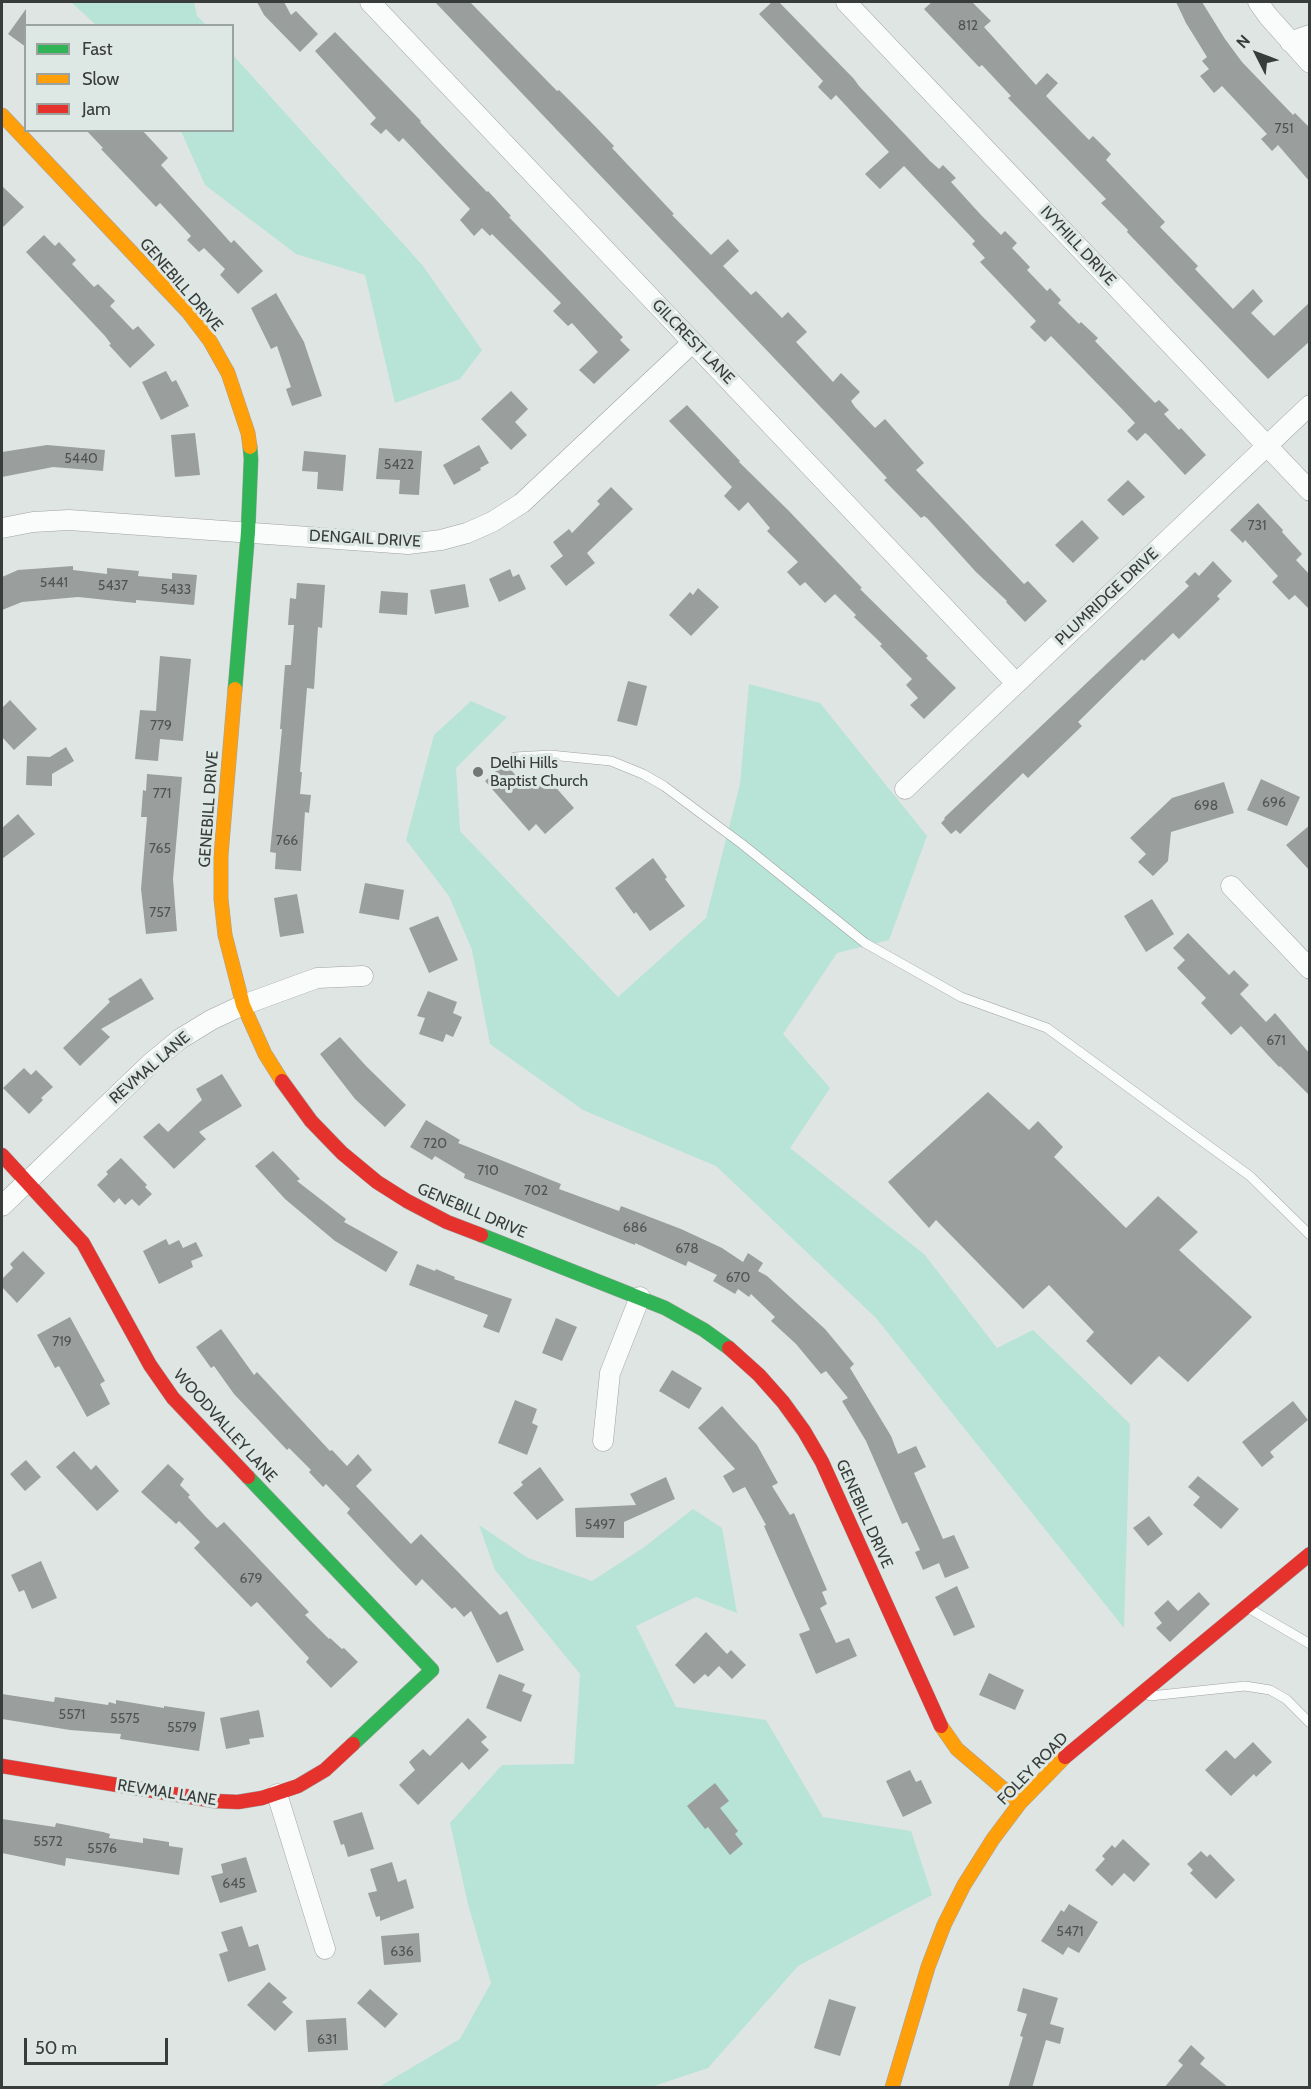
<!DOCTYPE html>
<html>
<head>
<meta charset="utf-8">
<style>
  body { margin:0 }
  #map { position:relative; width:1311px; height:2089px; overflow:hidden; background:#dfe5e3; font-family:Cabin,sans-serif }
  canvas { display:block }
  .frame { position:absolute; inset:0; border:3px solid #383c3b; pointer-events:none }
  .legend { position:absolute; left:24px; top:24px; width:210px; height:108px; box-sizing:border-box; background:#dde7e4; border:2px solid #9ba3a0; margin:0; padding:8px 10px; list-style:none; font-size:18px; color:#383c3b }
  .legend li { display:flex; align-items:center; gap:12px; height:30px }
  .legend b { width:30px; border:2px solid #9ba3a0 }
  .north { position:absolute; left:1227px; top:24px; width:60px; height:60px; -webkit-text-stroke:4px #dde7e4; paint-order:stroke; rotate:312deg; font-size:16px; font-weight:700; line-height:24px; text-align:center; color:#383c3b }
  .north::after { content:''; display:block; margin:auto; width:21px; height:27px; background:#383c3b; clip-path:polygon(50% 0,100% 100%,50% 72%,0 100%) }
  .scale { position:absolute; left:24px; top:2038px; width:144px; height:27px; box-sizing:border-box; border:3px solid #383c3b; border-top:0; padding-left:8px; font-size:18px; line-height:21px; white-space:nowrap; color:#383c3b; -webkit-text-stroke:4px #dde7e4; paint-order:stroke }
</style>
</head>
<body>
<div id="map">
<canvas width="1311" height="2089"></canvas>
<div class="frame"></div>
<ul class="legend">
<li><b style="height:8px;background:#30b455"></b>Fast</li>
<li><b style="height:8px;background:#ff9f0a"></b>Slow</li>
<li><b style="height:8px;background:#e5322d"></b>Jam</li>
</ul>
<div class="north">N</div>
<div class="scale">50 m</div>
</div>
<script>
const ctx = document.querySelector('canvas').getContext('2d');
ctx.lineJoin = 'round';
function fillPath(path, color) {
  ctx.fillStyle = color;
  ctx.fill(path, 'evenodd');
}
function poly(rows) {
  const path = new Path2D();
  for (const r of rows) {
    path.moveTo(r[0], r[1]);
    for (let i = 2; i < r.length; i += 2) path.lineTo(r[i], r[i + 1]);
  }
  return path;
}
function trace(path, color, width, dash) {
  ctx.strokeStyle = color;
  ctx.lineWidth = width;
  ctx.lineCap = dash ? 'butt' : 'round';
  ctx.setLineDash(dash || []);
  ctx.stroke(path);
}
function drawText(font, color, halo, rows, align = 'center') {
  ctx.font = font + ' Cabin,sans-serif';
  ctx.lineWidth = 6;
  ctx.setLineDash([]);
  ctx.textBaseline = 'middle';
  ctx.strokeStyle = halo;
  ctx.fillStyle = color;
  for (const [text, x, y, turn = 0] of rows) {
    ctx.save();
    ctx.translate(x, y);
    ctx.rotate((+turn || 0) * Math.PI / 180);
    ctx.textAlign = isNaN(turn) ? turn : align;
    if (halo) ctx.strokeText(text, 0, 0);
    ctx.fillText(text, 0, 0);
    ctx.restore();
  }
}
const green = poly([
  [71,2,194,2,197,16,206,25,96,25],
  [233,55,423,266,482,350,460,379,395,403,365,275,296,254,205,185,181,131,232,130],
  [749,684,820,703,927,836,889,940,837,953,783,1034,830,1088,790,1148,924,1254,997,1348,1033,1330,1130,1424,1124,1628,876,1318,716,1166,583,1110,490,1044,472,950,449,896,406,840,434,735,471,701,507,717,456,768,460,831,618,997,706,918,740,784],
  [693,1509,722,1528,737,1613,696,1597,636,1626,676,1707,766,1720,823,1817,911,1831,932,1895,798,1966,708,2068,651,2087,377,2088,460,2039,491,1983,468,1904,450,1823,502,1765,574,1764,580,1674,495,1570,479,1525,528,1558,592,1581,643,1548]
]);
const building = poly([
  [257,2,284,2,291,15,296,11,318,34,300,52,264,15],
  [435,2,470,2,557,91,559,90,590,121,614,146,612,148,674,214,672,215,711,255,728,239,739,251,723,266,751,295,756,291,782,318,788,312,807,332,796,342,833,382,841,373,860,392,851,401,855,407,875,428,885,419,924,463,916,470,1024,584,1028,581,1047,601,1025,622,1006,602,1007,601,976,572,927,518,924,516,921,518,884,480,887,478,834,421],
  [772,2,779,2,854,79,859,86,930,161,939,169,943,165,956,178,951,182,981,215,1001,235,1005,231,1017,243,1012,248,1030,267,1027,270,1047,291,1050,288,1061,300,1058,303,1079,324,1081,322,1098,338,1095,341,1155,403,1159,400,1169,410,1164,414,1179,430,1181,428,1206,455,1185,475,1148,435,1145,433,1137,441,1127,431,1135,423,1122,409,1051,336,1045,342,1030,327,1036,321,980,262,985,258,972,244,975,241,904,166,880,189,865,174,889,152,836,95,831,100,818,87,823,81,759,14],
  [932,2,972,2,991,21,984,27,1036,85,1047,73,1058,83,1046,96,1089,140,1093,136,1111,154,1106,160,1165,222,1160,227,1198,266,1195,269,1233,309,1253,289,1263,301,1251,313,1274,336,1310,302,1310,341,1268,379,1127,232,1128,230,1101,203,1106,199,1008,98,1011,96,982,65,979,67,924,9],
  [1176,2,1202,2,1225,39,1242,62,1293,115,1295,113,1310,128,1310,182,1278,145,1272,151,1261,139,1267,134,1222,86,1214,93,1200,76,1209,69,1202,61,1207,57,1186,23],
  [26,9,26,47,8,34],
  [335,32,421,121,420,122,457,161,487,192,488,191,511,216,509,217,623,337,620,340,630,350,594,384,579,370,598,352,572,323,568,326,553,311,561,303,492,234,490,236,482,228,474,236,460,220,470,209,403,138,399,142,386,129,381,134,370,124,376,118,315,51],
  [86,130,142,130,168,158,161,165,231,243,234,240,263,271,238,294,220,275,225,269,204,248,199,252,187,240,191,236,160,203,156,207,101,149,103,148],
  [2,186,24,207,2,228],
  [44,235,55,246,59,242,76,260,72,264,94,287,98,284,115,301,110,306,133,330,138,326,155,345,130,368,109,345,111,344,105,336,26,252],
  [276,293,304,342,322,396,292,406,286,389,291,387,277,346,271,349,251,308],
  [166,371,172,382,176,380,189,406,161,420,142,382],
  [511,391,528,409,515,422,527,435,511,450,481,419],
  [687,405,740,461,739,462,789,511,862,588,860,589,928,656,926,658,956,688,924,719,910,705,918,698,906,685,912,679,880,646,882,644,854,617,856,615,835,594,825,603,805,582,800,586,787,572,798,562,767,531,770,528,748,502,739,511,724,496,732,487,669,421],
  [195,433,200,475,175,477,171,435],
  [47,445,105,450,103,471,53,467,2,477,2,452],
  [479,445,489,463,480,468,481,470,454,485,443,465],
  [379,448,422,451,419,495,399,494,400,480,376,479],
  [304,451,346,455,343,491,317,489,318,472,302,471],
  [1128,480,1145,497,1123,516,1107,500],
  [611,487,633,509,587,553,595,563,566,586,550,566,563,556,553,542,569,529,572,533,600,504,597,501],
  [1258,503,1283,530,1282,532,1302,554,1296,560,1310,575,1310,610,1295,595,1289,600,1272,582,1278,576,1245,540,1243,543,1230,530],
  [1082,520,1099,538,1073,563,1055,545],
  [1213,561,1232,581,1217,596,1220,599,1179,639,1173,633,1144,661,1142,659,1078,722,1082,726,1028,778,1023,773,960,834,956,830,951,834,941,823,945,819,944,818,1189,586,1185,582,1195,572,1199,576],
  [73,566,73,570,107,574,107,568,139,571,138,576,172,579,172,573,197,575,194,605,136,600,136,603,78,597,22,602,2,610,2,577,18,570],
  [510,569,513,577,519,574,526,589,499,602,489,579],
  [297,583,325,585,322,628,318,627,314,689,307,688,300,772,302,772,300,794,311,795,309,813,305,812,301,871,275,869,276,853,270,852,282,729,280,729,285,665,291,665,294,625,288,625,290,598,296,599],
  [465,584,469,607,435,614,430,590],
  [698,588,719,607,691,636,669,615,690,592,693,595],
  [381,591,408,593,407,615,379,613],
  [160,656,191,659,183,741,160,739,158,761,135,759,140,710,156,711],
  [628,681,647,686,637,726,617,721],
  [10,700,37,729,14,750,2,737,2,708],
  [66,747,74,761,52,774,52,786,26,785,27,756,50,757],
  [505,763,526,787,529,784,532,787,539,782,544,788,551,782,574,808,545,834,536,824,529,831,485,781],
  [147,774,182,777,173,879,177,931,146,934,141,889,147,817,141,817,143,790,146,791],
  [1261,779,1300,797,1287,826,1247,810],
  [1224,782,1234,813,1171,832,1168,861,1153,876,1138,862,1146,854,1130,838,1172,798],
  [18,814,35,834,2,859,2,828],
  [1310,825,1310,871,1286,845],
  [653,858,667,877,665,879,685,906,650,931,636,912,634,914,615,888],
  [365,883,404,890,399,920,359,913],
  [297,894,304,933,280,937,274,898],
  [1152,899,1174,934,1146,952,1124,916],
  [438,916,458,960,429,973,409,928],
  [1188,933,1229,975,1234,970,1249,985,1240,994,1266,1022,1275,1013,1310,1054,1310,1096,1280,1066,1279,1067,1241,1026,1231,1035,1201,1003,1206,998,1177,968,1185,960,1173,948],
  [141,978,154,999,101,1029,110,1037,80,1066,63,1048,110,1002,108,999],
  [428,991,457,1002,453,1013,462,1017,453,1037,446,1034,443,1042,419,1034,425,1018,417,1016],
  [340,1037,366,1066,406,1105,385,1127,355,1099,320,1054],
  [24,1068,31,1075,36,1070,53,1087,41,1098,43,1100,29,1114,3,1088],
  [222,1074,242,1106,199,1132,206,1139,174,1169,143,1137,159,1123,168,1132,202,1100,196,1089],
  [988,1092,1029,1130,1038,1121,1063,1147,1054,1157,1126,1228,1158,1196,1198,1232,1179,1250,1252,1317,1188,1382,1159,1356,1131,1385,1086,1341,1094,1332,1049,1285,1023,1309,936,1220,929,1228,888,1182],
  [426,1120,460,1140,458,1143,561,1184,559,1189,619,1211,621,1206,681,1229,722,1248,743,1262,748,1253,763,1263,758,1271,767,1276,825,1329,854,1364,850,1368,891,1436,898,1454,916,1446,926,1467,914,1473,943,1539,954,1535,969,1568,945,1578,939,1563,923,1570,915,1552,920,1550,907,1522,902,1524,866,1441,842,1401,848,1398,826,1371,821,1374,796,1344,771,1321,775,1317,751,1294,749,1297,738,1289,735,1294,713,1281,717,1275,688,1261,686,1266,635,1243,635,1245,464,1178,465,1174,435,1156,432,1160,410,1147],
  [273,1151,300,1179,297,1181,346,1219,344,1222,398,1252,386,1272,335,1241,285,1199,255,1166],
  [121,1158,147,1185,145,1187,152,1194,139,1206,132,1199,125,1205,119,1198,114,1203,97,1185,108,1174,106,1172],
  [166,1239,169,1245,179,1240,183,1248,196,1242,203,1256,191,1261,193,1267,159,1284,143,1251],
  [23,1251,45,1273,17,1303,2,1287,2,1279,13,1268,10,1264],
  [417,1264,435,1271,436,1269,455,1277,454,1279,512,1299,499,1333,483,1327,488,1315,409,1285],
  [70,1317,105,1381,100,1384,110,1404,87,1417,59,1366,55,1368,37,1335],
  [556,1318,577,1327,562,1361,542,1353],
  [221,1329,254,1375,257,1372,330,1451,332,1450,347,1466,358,1454,372,1470,356,1486,411,1544,421,1534,500,1615,507,1611,524,1650,497,1663,471,1611,464,1617,455,1607,452,1609,422,1579,416,1586,388,1557,347,1513,350,1509,326,1484,323,1487,309,1472,311,1470,289,1448,287,1450,234,1394,214,1366,211,1368,196,1347],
  [672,1370,702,1388,689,1409,659,1391],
  [515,1400,537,1409,532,1423,538,1426,527,1455,498,1443],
  [1293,1401,1308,1420,1270,1452,1274,1457,1262,1467,1242,1442],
  [722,1406,757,1445,778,1483,772,1486,790,1515,794,1513,827,1590,822,1592,827,1604,820,1608,836,1643,849,1638,857,1656,816,1674,799,1634,810,1630,764,1526,766,1525,745,1487,733,1493,723,1476,735,1469,698,1428],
  [74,1451,91,1470,96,1465,119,1491,97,1511,56,1467],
  [26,1460,41,1477,25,1491,10,1474],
  [168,1464,184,1479,180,1485,190,1495,188,1497,205,1516,217,1528,224,1522,309,1612,305,1615,329,1639,330,1638,342,1649,344,1648,358,1662,331,1688,306,1662,309,1658,257,1602,251,1607,194,1548,200,1542,179,1521,176,1524,141,1492],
  [540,1467,564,1500,537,1520,513,1493,523,1485,521,1482],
  [1198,1476,1239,1509,1221,1529,1193,1505,1200,1497,1188,1487],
  [666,1477,675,1499,624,1522,624,1538,576,1537,575,1508,636,1505,630,1494],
  [1149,1516,1163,1534,1148,1546,1133,1528],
  [41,1561,57,1598,32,1609,24,1590,19,1592,11,1575],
  [957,1586,975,1627,954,1636,935,1597],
  [1199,1592,1210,1604,1170,1642,1156,1628,1162,1623,1154,1613,1168,1600,1178,1611],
  [706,1632,727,1654,731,1650,746,1665,732,1679,719,1666,708,1677,705,1674,694,1684,675,1665],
  [989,1673,1024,1690,1015,1710,979,1695],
  [499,1674,525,1684,522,1691,532,1695,521,1722,486,1708],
  [2,1694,54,1702,55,1697,108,1705,109,1702,116,1704,116,1700,164,1708,164,1706,205,1712,199,1751,120,1739,121,1734,70,1730,2,1719],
  [259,1710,264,1737,249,1739,250,1744,226,1749,220,1718],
  [468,1718,487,1737,481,1742,489,1750,469,1770,462,1762,418,1805,399,1785,415,1770,409,1762,423,1749,430,1756],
  [1253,1742,1272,1762,1256,1777,1254,1774,1231,1796,1205,1770,1226,1750,1235,1759],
  [910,1770,916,1782,921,1780,932,1803,903,1817,886,1781],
  [715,1783,729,1801,720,1808,738,1831,735,1834,743,1844,730,1855,708,1827,705,1829,687,1806],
  [362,1812,374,1849,348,1857,344,1844,341,1845,333,1821],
  [2,1819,55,1827,56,1823,103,1832,110,1834,109,1838,143,1843,143,1838,169,1842,169,1846,183,1848,179,1875,66,1858,65,1866,2,1853],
  [1123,1839,1150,1864,1134,1882,1124,1873,1112,1886,1095,1870,1105,1859,1102,1856,1112,1845,1115,1848],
  [1201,1851,1207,1857,1210,1854,1235,1880,1216,1899,1190,1873,1193,1870,1187,1864],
  [246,1857,257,1892,220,1903,211,1876,223,1873,221,1864],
  [392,1862,398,1882,406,1879,414,1908,380,1921,380,1916,376,1917,368,1893,377,1891,370,1869],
  [1069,1904,1098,1922,1079,1953,1068,1947,1063,1955,1041,1941,1061,1910,1064,1912],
  [242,1926,249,1947,258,1944,266,1970,228,1982,219,1954,228,1951,221,1932],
  [419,1933,421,1962,384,1965,381,1936],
  [269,1982,287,1998,282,2002,293,2012,275,2031,247,2005],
  [1023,1988,1058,1998,1050,2024,1064,2028,1060,2044,1046,2040,1032,2088,1008,2088,1023,2037,1020,2036,1027,2014,1017,2011],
  [370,1989,398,2014,385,2028,357,2003],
  [829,1999,856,2007,840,2056,814,2048],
  [346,2018,348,2050,308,2052,306,2020],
  [1191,2045,1205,2058,1200,2064,1229,2088,1164,2088,1183,2065,1178,2061]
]);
const lane = poly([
  [515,757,550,755,611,761,643,774,664,786,742,844,865,943,961,997,1047,1028,1250,1176,1310,1235],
  [1250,1609,1310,1644],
  [1150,1696,1245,1686,1270,1690,1286,1699,1310,1723]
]);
const street = poly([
  [370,2,1016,683],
  [846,2,1310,491],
  [1258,2,1268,16,1310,63],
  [1290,42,1310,35],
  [2,528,33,522,69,520,408,544,441,540,467,533,492,522,522,503,693,342],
  [905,789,1310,405],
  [1231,886,1310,969],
  [2,1206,152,1062,180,1039,211,1020,243,1005,317,978,363,976],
  [603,1441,610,1373,640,1297],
  [277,1794,325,1949]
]);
const fast = poly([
  [235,689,248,532,251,459,250,447],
  [481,1235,665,1308,704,1330,729,1348],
  [248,1477,432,1670,353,1744]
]);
const slow = poly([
  [2,115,188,312,210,341,228,373,248,433,250,447],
  [235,689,221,855,221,899,225,935,243,1005,265,1054,282,1081],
  [941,1726,957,1749,1020,1803],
  [892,2088,928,1967,944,1925,964,1885,993,1839,1020,1803,1065,1757]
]);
const jam = poly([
  [282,1081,311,1121,342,1153,377,1182,407,1201,447,1222,481,1235],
  [2,1155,83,1243,150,1365,173,1398,248,1477],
  [729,1348,759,1375,783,1402,804,1431,822,1462,941,1726],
  [1065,1757,1310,1554],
  [2,1766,215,1801,238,1802,262,1798,298,1786,325,1770,353,1744]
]);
const markers = [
  [478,772,6,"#727776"]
];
const numberNames = [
  ["812",968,26],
  ["751",1284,129],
  ["5440",81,459],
  ["5422",399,465],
  ["731",1257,526],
  ["5441",54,583],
  ["5437",113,586],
  ["5433",176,590],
  ["779",161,726],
  ["771",162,794],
  ["696",1274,803],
  ["698",1206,806],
  ["766",287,841],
  ["765",160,849],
  ["757",160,913],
  ["671",1276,1041],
  ["720",435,1144],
  ["710",488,1171],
  ["702",536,1191],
  ["686",635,1228],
  ["678",687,1249],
  ["670",738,1278],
  ["719",62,1342],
  ["5497",600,1525],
  ["679",251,1579],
  ["5571",72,1715],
  ["5575",125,1719],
  ["5579",182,1728],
  ["5572",48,1842],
  ["5576",102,1849],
  ["645",234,1884],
  ["5471",1070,1932],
  ["636",402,1952],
  ["631",327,2040]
];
const streetNames = [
  ["IVYHILL DRIVE",1078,246,47],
  ["GENEBILL DRIVE",181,285,49],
  ["GILCREST LANE",693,342,46],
  ["DENGAIL DRIVE",365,539,3],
  ["PLUMRIDGE DRIVE",1107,597,-43],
  ["GENEBILL DRIVE",209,809,-86],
  ["REVMAL LANE",150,1068,-41],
  ["GENEBILL DRIVE",472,1211,23],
  ["WOODVALLEY LANE",225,1426,48],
  ["GENEBILL DRIVE",864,1514,66],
  ["FOLEY ROAD",1033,1769,-46],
  ["REVMAL LANE",167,1793,9]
];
const poiNames = [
  ["Delhi Hills",490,763],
  ["Baptist Church",490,781]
];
fillPath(green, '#b8e3d7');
fillPath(building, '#9a9f9d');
trace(lane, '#9fa2a2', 10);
trace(street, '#9fa2a2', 21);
trace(fast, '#9fa2a2', 15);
trace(slow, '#9fa2a2', 15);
trace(jam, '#9fa2a2', 15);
trace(lane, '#fafbfb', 9);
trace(street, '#fafbfb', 20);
trace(fast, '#30b455', 14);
trace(slow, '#ff9f0a', 14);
trace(jam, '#e5322d', 14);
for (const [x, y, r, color] of markers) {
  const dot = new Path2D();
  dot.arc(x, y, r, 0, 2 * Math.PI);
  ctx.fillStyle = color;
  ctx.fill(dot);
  trace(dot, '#dde7e4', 2);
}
drawText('14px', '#505554', null, numberNames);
drawText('16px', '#383c3b', '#dde7e4', streetNames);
drawText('16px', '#383c3b', '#dde7e4', poiNames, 'left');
</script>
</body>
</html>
